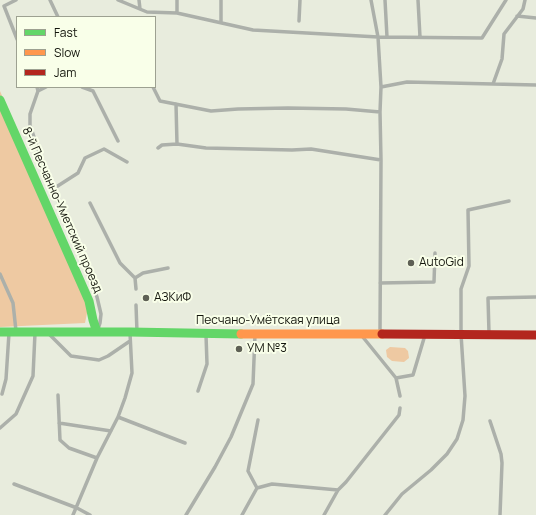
<!DOCTYPE html>
<html>
<head>
<meta charset="utf-8">
<style>
  body { margin:0 }
  #map { position:relative; width:536px; height:515px; overflow:hidden; background:#e8ecdd; font-family:Manrope,sans-serif }
  canvas { display:block }
  .legend { position:absolute; left:16px; top:16px; width:140px; height:72px; box-sizing:border-box; background:#f9ffe9; border:1px solid #9da191; margin:0; padding:5px 7px; list-style:none; font-size:12px; color:#13150c }
  .legend li { display:flex; align-items:center; gap:8px; height:20px }
  .legend b { width:20px; border:1px solid #9da191 }
</style>
</head>
<body>
<div id="map">
<canvas width="536" height="515"></canvas>
<ul class="legend">
<li><b style="height:5px;background:#63d668"></b>Fast</li>
<li><b style="height:5px;background:#ff974d"></b>Slow</li>
<li><b style="height:5px;background:#b3261e"></b>Jam</li>
</ul>
</div>
<script>
const ctx = document.querySelector('canvas').getContext('2d');
ctx.lineJoin = 'round';
function fillPath(path, color) {
  ctx.fillStyle = color;
  ctx.fill(path, 'evenodd');
}
function poly(rows) {
  const path = new Path2D();
  for (const r of rows) {
    path.moveTo(r[0], r[1]);
    for (let i = 2; i < r.length; i += 2) path.lineTo(r[i], r[i + 1]);
  }
  return path;
}
function trace(path, color, width, dash) {
  ctx.strokeStyle = color;
  ctx.lineWidth = width;
  ctx.lineCap = dash ? 'butt' : 'round';
  ctx.setLineDash(dash || []);
  ctx.stroke(path);
}
function drawText(font, color, halo, rows, align = 'center') {
  ctx.font = font + ' Manrope,sans-serif';
  ctx.lineWidth = 4;
  ctx.setLineDash([]);
  ctx.textBaseline = 'middle';
  ctx.strokeStyle = halo;
  ctx.fillStyle = color;
  for (const [text, x, y, turn = 0] of rows) {
    ctx.save();
    ctx.translate(x, y);
    ctx.rotate((+turn || 0) * Math.PI / 180);
    ctx.textAlign = isNaN(turn) ? turn : align;
    if (halo) ctx.strokeText(text, 0, 0);
    ctx.fillText(text, 0, 0);
    ctx.restore();
  }
}
const green = poly([
  [0,91,42,189,90,298,85,323,0,327],
  [390,347,405,348,408,351,409,358,404,362,392,361,387,357,386,350]
]);
const lane = poly([
  [16,0,4,6,17,39],
  [50,0,58,17],
  [118,0,147,12,177,13,253,30,378,37,371,0],
  [139,0,140,9],
  [385,0,387,37],
  [418,0,420,37],
  [506,0,482,38,378,37,381,87,407,82,493,84,502,59,504,34,523,9,525,0],
  [177,13,177,0],
  [517,16,536,18],
  [299,21,300,0],
  [221,23,221,0],
  [493,84,536,85],
  [37,87,38,91,30,114,30,125,40,155,53,189,97,297,101,314,100,323,98,329],
  [82,87,93,91,118,141],
  [153,87,160,101,211,111,238,109,288,108,346,109,380,112,381,87],
  [38,91,46,87],
  [177,144,206,148,292,150,311,149,381,160,380,112],
  [158,148,162,145,177,144,176,104],
  [53,189,78,173,85,158,104,149,127,162],
  [90,203,120,263,135,278,136,289],
  [0,274,13,303,16,331],
  [135,278,143,273,168,268],
  [380,283,434,282,435,253],
  [136,305,137,332],
  [380,332,381,160],
  [489,333,488,298,536,297],
  [50,335,71,356,99,360,108,356,130,341],
  [362,336,396,378,413,375,425,335],
  [396,378,400,396],
  [198,391,207,364,206,335],
  [2,394,6,379,9,333],
  [58,395,60,440,69,448,97,458],
  [118,417,185,443],
  [490,421,501,454,502,463,500,515],
  [59,423,111,431],
  [0,428,16,414,33,376,35,333],
  [14,484,77,508,90,515],
  [257,488,248,471,258,420],
  [73,515,97,458,118,417,125,398,132,373,130,333],
  [186,515,215,467,231,437,253,384,255,335],
  [242,515,257,488,272,484,338,490,346,482,399,415,400,408],
  [324,515,338,490],
  [385,515,402,494,431,470,447,454,457,439,463,420,465,396,461,334,461,289,469,266,468,210,509,201]
]);
const fast = poly([
  [0,100,89,301,93,320,97,332],
  [0,332,130,332,241,334]
]);
const slow = poly([
  [241,334,382,334]
]);
const jam = poly([
  [382,334,536,335]
]);
const markers = [
  [411,263,4,"#5e6055"],
  [146,298,4,"#5e6055"],
  [239,349,4,"#5e6055"]
];
const streetNames = [
  ["8-й Песчанно-Уметский проезд",62,210,66],
  ["Песчано-Умётская улица",268,321]
];
const poiNames = [
  ["AutoGid",419,263],
  ["АЗКиФ",154,298],
  ["УМ №3",247,349]
];
fillPath(green, '#eec9a2');
trace(lane, '#acb0aa', 3.5);
trace(fast, '#63d668', 9);
trace(slow, '#ff974d', 9);
trace(jam, '#b3261e', 9);
for (const [x, y, r, color] of markers) {
  const dot = new Path2D();
  dot.arc(x, y, r, 0, 2 * Math.PI);
  ctx.fillStyle = color;
  ctx.fill(dot);
  trace(dot, '#f9ffe9', 1.5);
}
drawText('12px', '#13150c', '#f9ffe9', streetNames);
drawText('12px', '#13150c', '#f9ffe9', poiNames, 'left');
</script>
</body>
</html>
